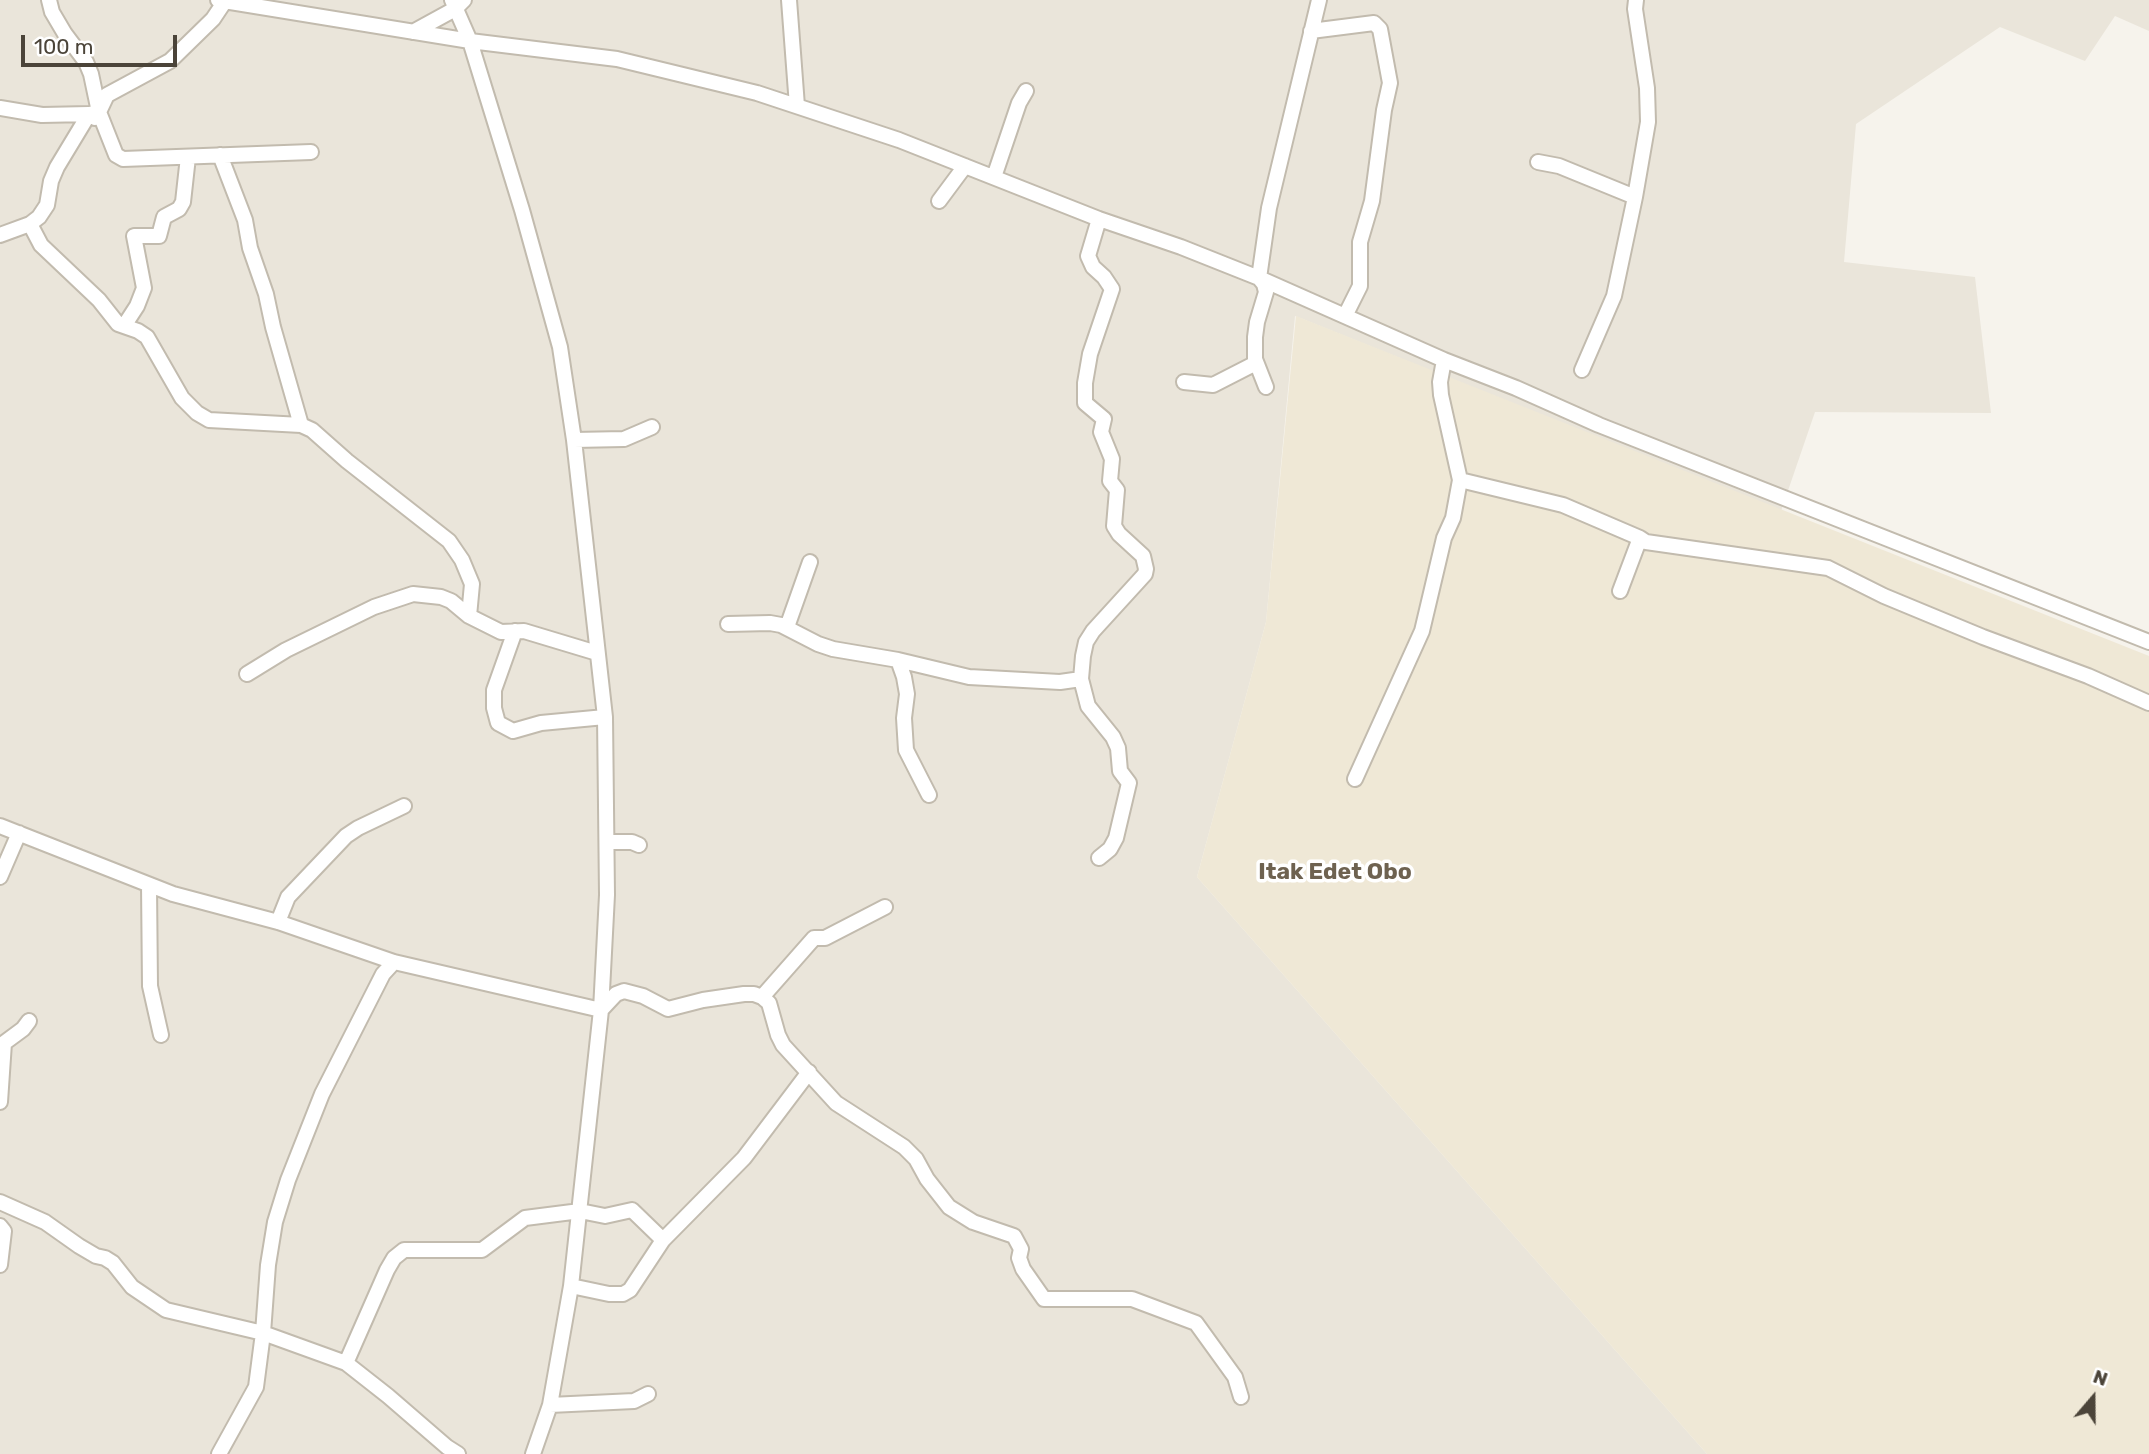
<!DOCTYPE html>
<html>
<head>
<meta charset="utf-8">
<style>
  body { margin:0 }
  #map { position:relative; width:2149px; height:1454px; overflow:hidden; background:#f6f3ec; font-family:Rubik,sans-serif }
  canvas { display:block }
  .north { position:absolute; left:2058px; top:1363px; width:70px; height:70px; -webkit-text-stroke:5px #fff; paint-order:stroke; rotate:20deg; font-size:19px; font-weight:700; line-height:28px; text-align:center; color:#4b4439 }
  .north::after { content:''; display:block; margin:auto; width:24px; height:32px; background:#4b4439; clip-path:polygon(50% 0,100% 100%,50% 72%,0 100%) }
  .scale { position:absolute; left:21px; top:35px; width:156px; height:32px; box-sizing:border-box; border:4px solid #4b4439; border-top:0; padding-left:9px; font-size:21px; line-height:24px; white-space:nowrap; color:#4b4439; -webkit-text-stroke:5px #fff; paint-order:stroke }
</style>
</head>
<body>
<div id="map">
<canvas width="2149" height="1454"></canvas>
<div class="north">N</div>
<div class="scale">100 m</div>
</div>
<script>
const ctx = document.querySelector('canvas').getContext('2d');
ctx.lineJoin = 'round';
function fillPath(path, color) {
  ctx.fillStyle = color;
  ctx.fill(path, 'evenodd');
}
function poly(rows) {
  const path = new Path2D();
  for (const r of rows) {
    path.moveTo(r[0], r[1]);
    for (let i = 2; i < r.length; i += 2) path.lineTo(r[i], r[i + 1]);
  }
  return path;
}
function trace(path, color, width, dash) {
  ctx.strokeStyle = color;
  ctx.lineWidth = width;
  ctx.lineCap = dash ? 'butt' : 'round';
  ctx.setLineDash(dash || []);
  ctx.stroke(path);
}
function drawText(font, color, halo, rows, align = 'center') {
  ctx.font = font + ' Rubik,sans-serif';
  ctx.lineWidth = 7;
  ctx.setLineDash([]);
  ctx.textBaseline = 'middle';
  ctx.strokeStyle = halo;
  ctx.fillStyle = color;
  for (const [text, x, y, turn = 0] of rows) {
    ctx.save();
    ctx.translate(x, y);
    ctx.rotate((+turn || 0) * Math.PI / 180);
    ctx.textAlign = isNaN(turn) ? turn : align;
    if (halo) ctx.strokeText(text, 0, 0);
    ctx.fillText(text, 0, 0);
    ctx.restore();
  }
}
const residential = poly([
  [0,0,2149,0,2149,31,2115,16,2085,61,2000,27,1856,124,1844,262,1975,277,1991,413,1815,412,1781,511,1295,316,1266,622,1197,877,1707,1454,0,1454]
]);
const education = poly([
  [1296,316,2149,656,2149,1454,1707,1454,1197,877,1266,622]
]);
const minor = poly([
  [218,0,470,41,617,59,757,93,899,140,1099,219,1181,247,1259,278,1444,360,1516,388,1599,425,2149,642],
  [452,0,470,41,522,210,560,347,574,440,605,717,607,895,601,1010,571,1286,550,1405,533,1454],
  [789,0,797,106],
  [225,1,213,19,170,61,107,95,99,112,116,155,123,159,311,152],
  [1311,31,1374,23,1380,29,1390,83,1384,110,1372,201,1360,242,1360,286,1345,316],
  [413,32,455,9,464,0],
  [0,108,42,115,89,114,95,118],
  [220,155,245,220,250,248,266,294,273,327,301,425],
  [1538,162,1559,166,1635,197],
  [994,177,1019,103,1026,91],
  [939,201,965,166],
  [30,224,41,245,99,300,118,324,138,331,147,337,182,398,197,413,209,420,301,425,312,430,347,461,449,541,462,560,472,584,469,616],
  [0,235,30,224,39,217,47,205,51,181,57,167,89,114,99,112,91,74,86,62,65,34,52,12,49,0],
  [124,326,137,306,144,288,134,236,159,236,164,217,179,209,183,202,188,157],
  [1582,370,1614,296,1635,197,1648,122,1647,88,1635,9,1636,0],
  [1184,382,1213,385,1256,363],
  [1266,387,1255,359,1255,337,1257,322,1266,292,1264,284,1259,278,1269,208,1319,0],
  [574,440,624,439,652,427],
  [1460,480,1563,505,1640,538,1620,591],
  [1640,538,1646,542,1828,568,1884,596,1983,637,2088,676,2149,703],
  [728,624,770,623,781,625,818,644,833,649,898,660,969,677,1060,682,1081,679],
  [787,627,810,562],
  [515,631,494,690,494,708,498,723,513,731,541,723,605,717],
  [898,660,904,677,907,694,904,718,906,750,929,795],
  [247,674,286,650,374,607,413,594,441,597,451,601,469,616,501,632,524,631,597,653],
  [1355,779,1422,631,1444,538,1453,518,1460,480,1441,395,1440,382,1444,360],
  [0,826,173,894,278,922,394,962,601,1010,616,994,624,991,643,996,668,1009,703,1000,744,994,754,994,762,997,769,1003,778,1035,783,1045,836,1103,904,1147,916,1159,927,1179,949,1207,973,1222,1014,1236,1021,1249,1019,1258,1023,1269,1044,1299,1132,1299,1196,1323,1235,1377,1241,1397],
  [607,842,632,842,639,845],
  [1099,858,1110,849,1116,838,1129,783,1120,771,1118,748,1113,737,1088,706,1081,679,1083,656,1086,642,1093,631,1145,574,1146,569,1143,556,1119,534,1114,526,1117,490,1110,481,1112,459,1101,432,1104,419,1085,403,1085,383,1090,354,1112,289,1104,277,1093,267,1088,256,1099,219],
  [0,877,19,833],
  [149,885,150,986,161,1035],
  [278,922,288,897,346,836,358,828,404,806],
  [762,997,814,938,825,938,885,907],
  [0,1102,4,1043,23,1029,29,1021],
  [0,1202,45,1222,79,1246,96,1256,105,1258,113,1263,132,1287,166,1310,263,1333,346,1363,388,1396,447,1447,458,1454],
  [0,1226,4,1231,0,1265],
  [571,1286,609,1294,623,1294,630,1290,663,1240],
  [346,1363,387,1270,394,1258,404,1250,482,1250,525,1218,580,1211,605,1216,632,1210,663,1240,744,1158,809,1072],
  [550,1405,634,1401,648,1394],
  [219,1454,256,1387,263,1333,268,1265,275,1222,288,1180,322,1094,383,974,394,962]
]);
const quarterNames = [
  ["Itak Edet Obo",1335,872]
];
fillPath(residential, '#eae5da');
fillPath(education, '#efe8d6');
trace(minor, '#c2bbae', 18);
trace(minor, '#fff', 14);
drawText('bold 23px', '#6e6250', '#fff', quarterNames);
</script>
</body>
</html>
